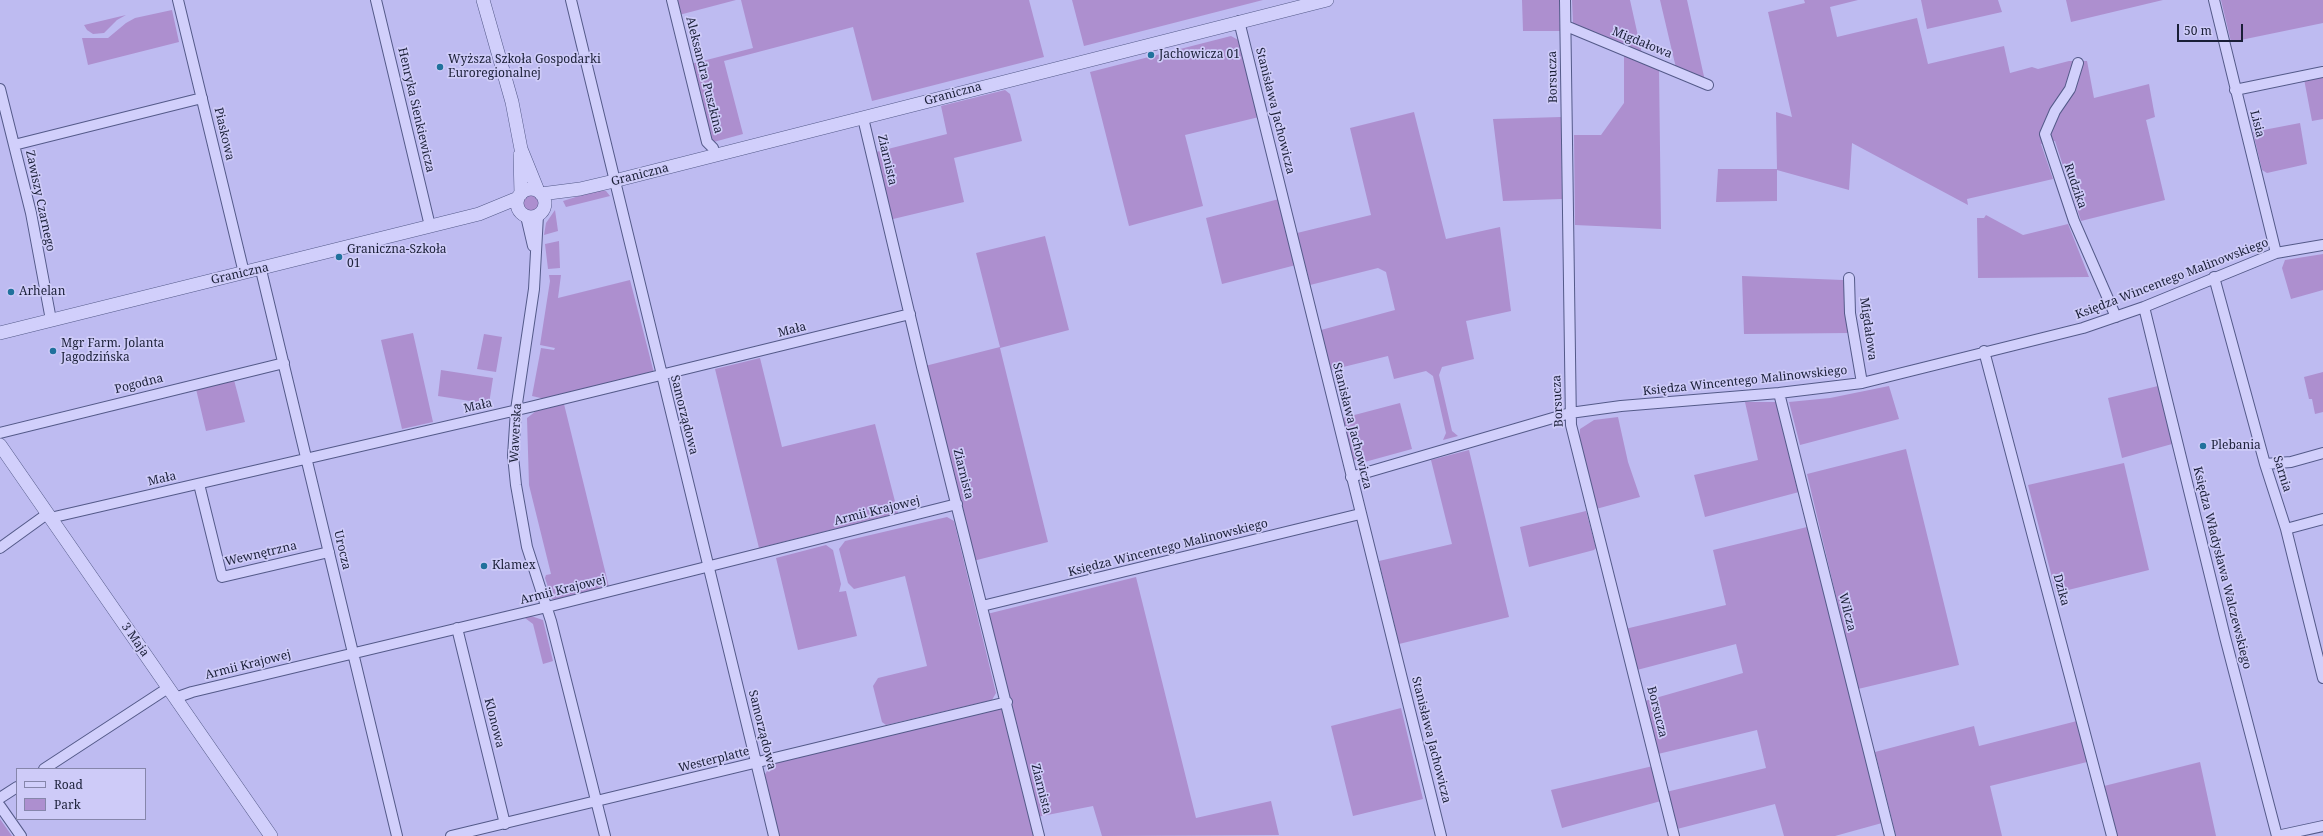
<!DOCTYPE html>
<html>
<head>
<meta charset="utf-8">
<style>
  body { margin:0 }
  #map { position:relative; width:2323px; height:836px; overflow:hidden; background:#bebbf1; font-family:"Noto Serif",serif }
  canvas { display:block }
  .legend { position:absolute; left:16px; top:768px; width:130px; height:52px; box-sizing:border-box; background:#cecbf8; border:1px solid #8686ab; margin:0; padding:5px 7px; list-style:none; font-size:12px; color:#1a1f37 }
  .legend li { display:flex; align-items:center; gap:8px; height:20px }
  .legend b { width:20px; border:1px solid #8686ab }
  .scale { position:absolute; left:2177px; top:24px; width:66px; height:18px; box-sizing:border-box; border:2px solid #1a1f37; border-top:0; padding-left:5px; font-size:12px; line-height:14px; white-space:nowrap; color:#1a1f37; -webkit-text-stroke:3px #cecbf8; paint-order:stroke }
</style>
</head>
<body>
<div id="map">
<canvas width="2323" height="836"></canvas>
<ul class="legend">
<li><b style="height:5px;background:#d1cffb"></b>Road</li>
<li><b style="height:11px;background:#ad8fcf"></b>Park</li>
</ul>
<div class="scale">50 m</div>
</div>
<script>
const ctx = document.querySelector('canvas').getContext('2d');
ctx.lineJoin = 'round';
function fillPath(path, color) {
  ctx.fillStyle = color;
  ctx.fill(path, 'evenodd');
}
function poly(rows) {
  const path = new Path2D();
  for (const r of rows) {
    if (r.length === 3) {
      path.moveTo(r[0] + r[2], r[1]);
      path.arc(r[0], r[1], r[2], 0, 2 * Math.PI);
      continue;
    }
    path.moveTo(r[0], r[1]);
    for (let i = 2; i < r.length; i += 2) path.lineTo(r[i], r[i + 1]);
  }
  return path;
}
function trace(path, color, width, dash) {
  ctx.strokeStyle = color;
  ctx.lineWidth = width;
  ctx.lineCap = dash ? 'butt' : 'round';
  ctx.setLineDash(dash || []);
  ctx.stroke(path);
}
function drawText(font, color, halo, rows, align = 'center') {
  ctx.font = font + ' "Noto Serif",serif';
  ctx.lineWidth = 3.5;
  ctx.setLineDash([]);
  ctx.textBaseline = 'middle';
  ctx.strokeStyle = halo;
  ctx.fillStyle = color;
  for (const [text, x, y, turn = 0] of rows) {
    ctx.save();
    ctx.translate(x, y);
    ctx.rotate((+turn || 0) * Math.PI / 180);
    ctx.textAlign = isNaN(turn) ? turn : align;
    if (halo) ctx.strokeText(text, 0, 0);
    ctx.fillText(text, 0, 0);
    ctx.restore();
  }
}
const green = poly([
  [675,0,736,0,679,15],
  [741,0,1029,0,1044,57,872,101,853,27,724,61,743,134,710,143,691,64,753,48],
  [1072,0,1263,0,1084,46],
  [1522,0,1559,0,1560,31,1523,31],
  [1572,0,1630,0,1642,54,1573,25],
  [1660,0,1687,0,1705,81,1676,68],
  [1804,0,1858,0,1830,7,1837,37,1917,18,1928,64,2004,46,2010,73,2032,67,2038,69,2069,61,2087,61,2094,98,2149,84,2155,117,2146,120,2165,200,2081,221,2055,141,2041,144,2053,179,1967,199,1968,205,1852,143,1849,190,1777,170,1777,201,1716,202,1718,169,1777,169,1776,112,1792,117,1768,12,1805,3],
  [1921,0,1998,0,2002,12,1927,29],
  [2066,0,2163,0,2071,22],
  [2221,0,2323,0,2323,23,2231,42],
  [172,10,179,42,88,65,82,38,108,38,126,23,135,18],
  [126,15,117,20,104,33,93,34,87,30,84,25],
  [1231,36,1242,42,1259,117,1185,135,1203,206,1129,226,1090,72],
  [1624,54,1659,69,1661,229,1575,225,1574,135,1601,135,1624,103],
  [2323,76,2323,119,2312,121,2304,79],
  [1005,90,1010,94,1022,141,954,158,964,202,889,220,872,153,947,134,941,106],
  [1414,112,1446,239,1500,227,1511,311,1466,321,1474,359,1442,367,1439,375,1452,431,1458,436,1443,440,1446,433,1433,376,1426,371,1394,379,1388,356,1331,370,1321,330,1395,310,1386,272,1378,268,1310,285,1297,233,1371,215,1350,128],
  [1561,117,1562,199,1503,201,1493,119],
  [2300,123,2307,164,2267,173,2262,170,2253,132],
  [598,190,606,191,610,196,566,207,563,201],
  [531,202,9],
  [1279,199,1296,265,1222,284,1206,218],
  [555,210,558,231,544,235,546,223],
  [1986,215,2023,235,2068,224,2089,277,1978,278,1977,218,1984,218],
  [1045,236,1069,330,1000,348,1048,542,973,561,925,366,1000,347,976,253],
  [559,241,560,268,548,269,545,244],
  [2323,254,2323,290,2291,299,2282,268,2285,260],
  [549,275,561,275,558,298,630,280,654,373,545,399,532,396,541,348,554,350,555,348,540,345,550,281],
  [1742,276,1843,280,1846,289,1849,333,1744,334],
  [413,333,433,422,402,429,381,340],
  [484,334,502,337,496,372,477,369],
  [760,358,782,447,875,424,898,513,759,548,715,369],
  [441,370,493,378,489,404,438,396],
  [2323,372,2323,412,2315,414,2312,399,2309,399,2304,377],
  [234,380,245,422,206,431,196,389],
  [1889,386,1899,419,1800,445,1789,402,1830,398],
  [2158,386,2172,444,2122,458,2108,398],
  [1745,402,1777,402,1799,492,1705,517,1694,475,1758,460],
  [1400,403,1412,449,1361,463,1353,459,1343,418],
  [564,404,609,587,556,600,552,599,545,578,546,575,551,574,529,485,527,418,536,411],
  [1618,417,1628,462,1640,497,1596,509,1579,442,1580,429,1594,420],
  [1906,449,1959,665,1858,689,1807,474],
  [1469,450,1509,617,1399,644,1379,561,1452,544,1431,460],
  [2124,463,2149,570,2056,593,2028,485],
  [1586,511,1596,548,1594,550,1529,567,1520,527],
  [947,517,954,521,996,693,992,700,886,725,882,722,873,686,878,678,927,666,905,576,854,589,848,583,839,549,845,541],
  [1807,527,1882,823,1835,836,1784,836,1775,804,1677,829,1666,792,1766,768,1757,730,1658,754,1645,701,1743,673,1736,644,1637,670,1625,629,1726,605,1713,550],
  [826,545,833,550,841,584,839,592,846,591,857,636,798,650,776,558],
  [1136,577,1196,818,1271,801,1279,835,1102,836,1093,806,1037,817,1009,695,987,614],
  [531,616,543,620,553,661,543,664,533,624,525,618],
  [1004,708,1036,836,778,836,764,776,772,763],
  [1401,708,1423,799,1353,816,1331,726],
  [2077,721,2087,762,1990,786,2002,836,1896,836,1875,752,1974,726,1979,746],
  [2200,762,2216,836,2117,836,2104,786],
  [1653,766,1661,801,1562,828,1551,790],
  [0,819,12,836,0,836]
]);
const minor = poly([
  [178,0,244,273],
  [376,0,430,226],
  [571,0,774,836],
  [672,0,707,142,713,148,715,155],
  [1565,0,1571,425,1674,836],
  [2214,0,2276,253],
  [1239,21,1441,836],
  [1566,26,1708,85],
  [2078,63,2070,89,2055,111,2045,134,2074,221,2116,317],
  [0,89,31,213,51,320],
  [2235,90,2323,72],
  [863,118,923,371,1039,836],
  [14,145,202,98],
  [538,215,534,289,516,410,513,456,516,485,527,547,551,621,605,836],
  [526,216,533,246],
  [261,270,397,836],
  [2214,277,2265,464,2286,529,2323,678],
  [1849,278,1850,313,1862,383],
  [2144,307,2225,637,2277,836],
  [1984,351,2112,836],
  [1779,393,1890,836],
  [0,433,284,363],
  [2265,464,2291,462,2323,453],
  [1351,477,1570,413,1621,406,1779,393,1862,383,2083,328,2144,307,2276,253,2323,245],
  [199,484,222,577,329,552],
  [50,518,530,407,910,314],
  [2286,529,2323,519],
  [0,548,47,514],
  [982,606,1360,514],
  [457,628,505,824],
  [175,698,192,692,547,607,957,504],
  [44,769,168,688],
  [0,798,17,787],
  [0,806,21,836],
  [451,836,1007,702],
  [2277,836,2323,826]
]);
const tertiary = poly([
  [483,0,512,102,521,149,538,191],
  [520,155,521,194],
  [531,203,14],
  [541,194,580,189,614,181,1327,0],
  [0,333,479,214,518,198],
  [0,445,271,836]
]);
const markers = [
  [1151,55,4,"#20719c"],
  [440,67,4,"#20719c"],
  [339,257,4,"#20719c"],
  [11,292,4,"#20719c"],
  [53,351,4,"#20719c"],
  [2203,446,4,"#20719c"],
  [484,566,4,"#20719c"]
];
const streetNames = [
  ["Migdałowa",1642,43,22],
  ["Aleksandra Puszkina",704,75,76],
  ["Borsucza",1553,77,-91],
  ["Graniczna",953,94,-15],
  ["Henryka Sienkiewicza",416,110,77],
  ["Stanisława Jachowicza",1275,111,76],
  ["Lisia",2257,124,76],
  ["Piaskowa",224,134,77],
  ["Ziarnista",887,160,77],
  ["Graniczna",640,175,-14],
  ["Rudzika",2075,186,71],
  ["Zawiszy Czarnego",40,201,78],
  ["Graniczna",240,274,-13],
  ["Księdza Wincentego Malinowskiego",2172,279,-21],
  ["Migdałowa",1868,329,82],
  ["Mała",792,330,-14],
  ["Księdza Wincentego Malinowskiego",1745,381,-6],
  ["Pogodna",139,384,-14],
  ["Borsucza",1558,401,-93],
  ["Mała",478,406,-13],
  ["Samorządowa",684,415,76],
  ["Stanisława Jachowicza",1352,426,76],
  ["Wawerska",516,433,-87],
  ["Ziarnista",963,474,76],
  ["Sarnia",2282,474,73],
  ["Mała",162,479,-13],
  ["Armii Krajowej",877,511,-14],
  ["Księdza Wincentego Malinowskiego",1168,548,-14],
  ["Urocza",342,550,77],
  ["Wewnętrzna",261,554,-13],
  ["Księdza Władysława Walczewskiego",2222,568,76],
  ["Armii Krajowej",563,590,-14],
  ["Dzika",2061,590,75],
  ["Wilcza",1847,612,76],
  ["3 Maja",135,640,55],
  ["Armii Krajowej",248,665,-14],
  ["Borsucza",1657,712,76],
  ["Klonowa",494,723,76],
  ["Samorządowa",762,730,76],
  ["Stanisława Jachowicza",1431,740,76],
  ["Westerplatte",714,760,-14],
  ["Ziarnista",1041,789,76]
];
const poiNames = [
  ["Jachowicza 01",1159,55],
  ["Wyższa Szkoła Gospodarki",448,60],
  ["Euroregionalnej",448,74],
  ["Graniczna-Szkoła",347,250],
  ["01",347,264],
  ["Arhelan",19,292],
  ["Mgr Farm. Jolanta",61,344],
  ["Jagodzińska",61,358],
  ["Plebania",2211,446],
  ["Klamex",492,566]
];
fillPath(green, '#ad8fcf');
trace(minor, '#545a89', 12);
trace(tertiary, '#545a89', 14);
trace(minor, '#d1cffb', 10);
trace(tertiary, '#d1cffb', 13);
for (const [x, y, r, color] of markers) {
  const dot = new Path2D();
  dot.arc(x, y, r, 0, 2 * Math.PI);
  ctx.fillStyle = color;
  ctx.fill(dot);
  trace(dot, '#cecbf8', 1.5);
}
drawText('12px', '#1a1f37', '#cecbf8', streetNames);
drawText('12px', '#1a1f37', '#cecbf8', poiNames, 'left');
</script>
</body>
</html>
